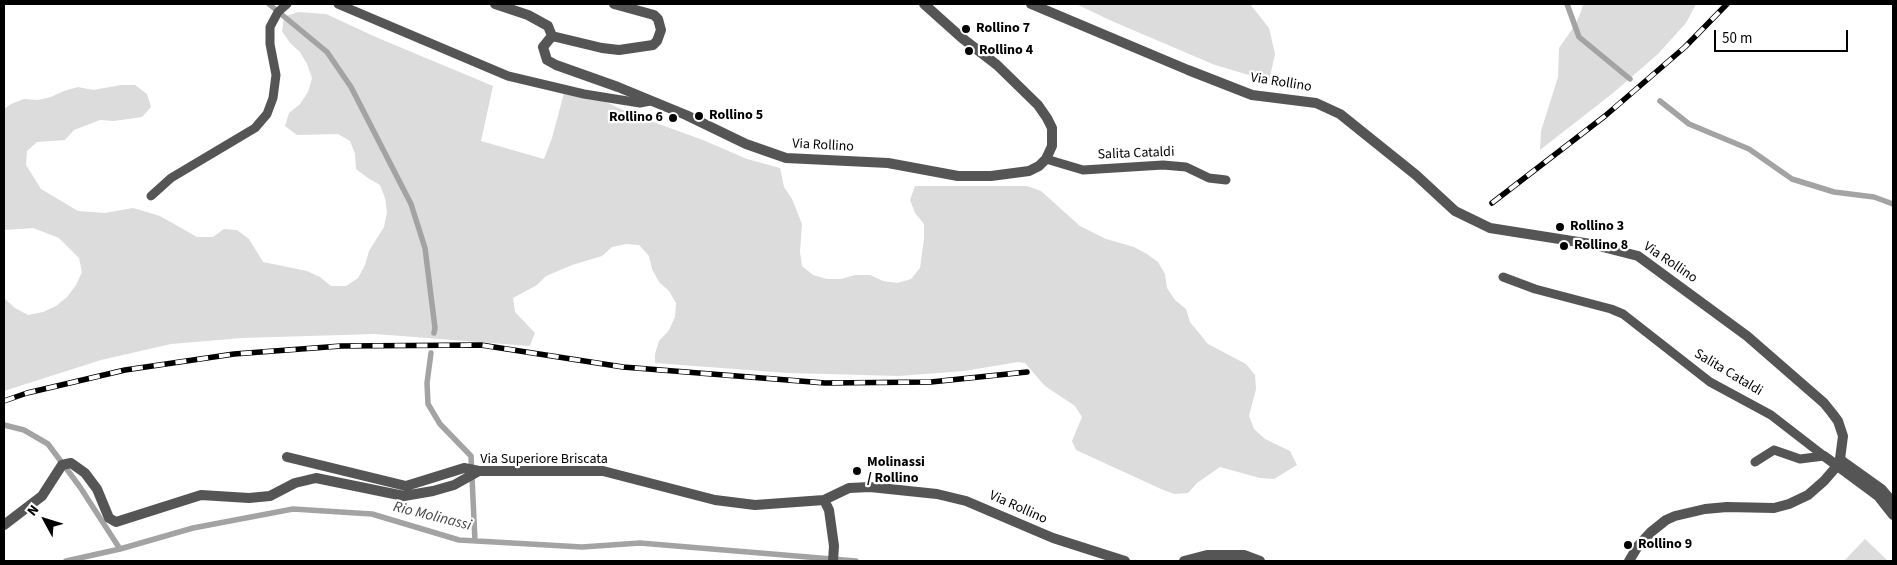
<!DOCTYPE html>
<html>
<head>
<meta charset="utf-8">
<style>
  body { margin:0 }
  #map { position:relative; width:1897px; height:565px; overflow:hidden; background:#fff; font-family:"Source Sans 3",sans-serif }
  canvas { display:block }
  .frame { position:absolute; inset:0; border:5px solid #000; pointer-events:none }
  .north { position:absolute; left:20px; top:495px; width:50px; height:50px; -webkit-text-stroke:4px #fff; paint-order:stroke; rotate:309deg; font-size:14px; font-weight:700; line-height:20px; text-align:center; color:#000 }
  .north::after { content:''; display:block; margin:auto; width:18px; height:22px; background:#000; clip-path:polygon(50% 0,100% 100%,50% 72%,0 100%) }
  .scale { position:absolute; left:1714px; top:30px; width:134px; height:22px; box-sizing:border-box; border:2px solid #000; border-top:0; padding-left:6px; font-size:15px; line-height:18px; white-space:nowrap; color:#000; -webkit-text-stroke:4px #fff; paint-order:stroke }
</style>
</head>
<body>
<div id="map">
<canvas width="1897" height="565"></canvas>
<div class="frame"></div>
<div class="north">N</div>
<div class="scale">50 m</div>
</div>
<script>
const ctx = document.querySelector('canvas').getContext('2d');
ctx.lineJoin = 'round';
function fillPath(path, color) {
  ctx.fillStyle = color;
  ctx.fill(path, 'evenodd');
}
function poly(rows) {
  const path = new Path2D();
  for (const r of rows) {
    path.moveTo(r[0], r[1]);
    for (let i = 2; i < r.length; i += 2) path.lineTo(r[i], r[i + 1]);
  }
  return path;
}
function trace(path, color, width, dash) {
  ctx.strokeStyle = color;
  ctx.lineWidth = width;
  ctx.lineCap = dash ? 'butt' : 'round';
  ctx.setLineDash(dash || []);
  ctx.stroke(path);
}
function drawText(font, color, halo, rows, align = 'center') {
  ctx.font = font + ' "Source Sans 3",sans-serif';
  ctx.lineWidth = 4.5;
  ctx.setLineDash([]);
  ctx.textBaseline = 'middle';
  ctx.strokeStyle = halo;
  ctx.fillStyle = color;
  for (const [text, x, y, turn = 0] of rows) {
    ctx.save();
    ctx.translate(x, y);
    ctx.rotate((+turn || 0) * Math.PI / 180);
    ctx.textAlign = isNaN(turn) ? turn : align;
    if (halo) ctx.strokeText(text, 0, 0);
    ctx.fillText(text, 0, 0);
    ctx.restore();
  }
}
const green = poly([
  [1076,4,1250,4,1269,28,1275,54,1269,81,1215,65,1114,22],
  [1583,4,1696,4,1686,23,1658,54,1613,93,1540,150,1541,131,1558,77,1559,48,1575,25,1581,12],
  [298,12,326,14,378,38,493,86,481,141,544,159,552,138,564,93,577,88,631,114,703,140,747,159,780,168,784,187,792,199,802,224,800,252,802,266,813,275,827,279,841,279,855,275,870,275,883,281,897,283,911,279,920,268,924,239,924,224,915,213,910,200,915,186,1027,186,1041,191,1080,226,1106,239,1134,247,1147,254,1158,262,1165,274,1167,288,1175,300,1186,309,1190,322,1208,344,1246,364,1255,375,1256,389,1249,416,1254,429,1265,439,1290,451,1297,465,1274,479,1260,478,1220,467,1197,483,1188,493,1174,494,1161,489,1076,450,1072,441,1082,417,1075,406,1045,386,1025,363,1018,362,964,371,899,376,788,373,655,363,655,354,659,341,669,330,675,317,676,303,669,291,659,282,652,269,649,256,639,245,626,244,612,247,602,256,572,265,546,276,537,285,513,298,515,312,535,333,530,346,375,334,242,338,171,344,101,360,4,391,4,298,15,308,28,315,43,312,56,306,67,297,76,285,82,272,79,258,59,238,33,228,4,230,4,109,11,104,24,99,38,100,51,97,64,91,78,87,93,90,121,85,135,85,147,94,151,107,142,117,114,121,100,120,74,130,65,140,37,142,27,151,26,165,41,189,78,211,105,213,133,208,160,216,197,237,213,237,224,229,237,230,249,239,263,262,307,271,320,277,331,286,346,286,358,278,365,265,369,251,384,227,387,212,385,198,380,185,368,178,356,169,355,154,350,141,338,134,297,135,285,126,289,113,300,104,308,92,312,78,307,64,300,52,290,43,282,31,284,17],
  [1865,539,1888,561,1844,561]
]);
const stream = poly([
  [269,4,327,52,351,87,411,204,425,248,435,328,434,333],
  [1567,4,1579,37,1630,79],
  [1660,101,1689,124,1749,149,1792,179,1834,192,1874,197,1893,204],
  [431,353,427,383,428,404,440,424,471,456,475,541],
  [4,425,24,430,48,444,80,487,120,549],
  [66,561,120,549,193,528,293,509,372,514,459,540,582,547,640,543,856,561]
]);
const service = poly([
  [338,4,508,76,584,94,640,103,650,101],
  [1046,159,1083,170,1163,165,1186,167,1209,178,1226,180],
  [151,196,171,178,255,128,267,114,273,98,276,75,270,44,270,27,278,12,287,4],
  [1503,277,1535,289,1611,309,1623,314,1710,382,1771,415,1824,456],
  [1840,459,1882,489,1893,502],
  [1755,462,1774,450,1800,459,1824,456]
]);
const minor = poly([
  [495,4,528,15,548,26,552,36],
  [614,4,654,15,658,19,661,30,657,41,653,45,619,50,602,48,552,36,543,47,547,60,556,65,618,87,686,115,746,144,786,158,888,163,958,176,991,176,1029,171,1039,166,1046,159,1052,146,1052,128,1047,118,1038,105,997,65,962,38,924,4],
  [1031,4,1188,70,1252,95,1316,103,1340,114,1416,175,1455,211,1490,228,1591,244,1638,256,1747,336,1824,403,1832,413,1838,421,1843,436,1840,459,1837,466,1824,481,1808,495,1789,504,1774,508,1727,507,1705,509,1675,516,1666,520,1651,532,1638,546,1629,561],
  [1824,456,1878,496,1893,515],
  [287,457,406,486,464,468,479,471],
  [4,525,42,496,62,465,71,463,85,473,97,489,109,518,116,522,201,495,249,498,270,496,295,483,316,478,404,496,433,491,454,485,479,471,603,471,715,500,755,505,824,500],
  [833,561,834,546,829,510,824,500,849,488,870,487,937,494,966,501,1053,538,1125,561],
  [1184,561,1207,555,1244,555,1260,561]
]);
const rail = poly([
  [1492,203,1605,116,1685,47,1727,4],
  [4,401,27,393,125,370,234,354,341,346,481,345,623,367,825,383,931,382,1027,372]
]);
const markers = [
  [966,29,5,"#000"],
  [969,51,5,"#000"],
  [699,116,5,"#000"],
  [673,118,5,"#000"],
  [1560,227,5,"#000"],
  [1564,246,5,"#000"],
  [857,471,5,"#000"],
  [1628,545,5,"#000"]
];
const poiNames = [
  ["Rollino 7",976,29],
  ["Rollino 4",979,51],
  ["Rollino 5",709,116],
  ["Rollino 6",663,118,"right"],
  ["Rollino 3",1570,227],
  ["Rollino 8",1574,246],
  ["Molinassi",867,463],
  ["/ Rollino",867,479],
  ["Rollino 9",1638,545]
];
const streetNames = [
  ["Via Rollino",1281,83,9],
  ["Via Rollino",823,146,3],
  ["Salita Cataldi",1136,154,-2],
  ["Via Rollino",1670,263,34],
  ["Salita Cataldi",1728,373,31],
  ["Via Superiore Briscata",544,460],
  ["Via Rollino",1018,508,24]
];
const waterNames = [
  ["Rio Molinassi",432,517,14]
];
fillPath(green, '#dcdcdc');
trace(stream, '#a3a3a3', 5.5);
trace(service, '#555', 9);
trace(minor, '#555', 10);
trace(rail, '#000', 5.5);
trace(rail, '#fff', 4, [11]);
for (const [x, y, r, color] of markers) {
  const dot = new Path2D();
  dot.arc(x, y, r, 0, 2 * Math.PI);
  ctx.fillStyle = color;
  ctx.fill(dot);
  trace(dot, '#fff', 2);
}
drawText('bold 14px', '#000', '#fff', poiNames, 'left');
drawText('14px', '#000', '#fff', streetNames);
drawText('italic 15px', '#444', '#fff', waterNames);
</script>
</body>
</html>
